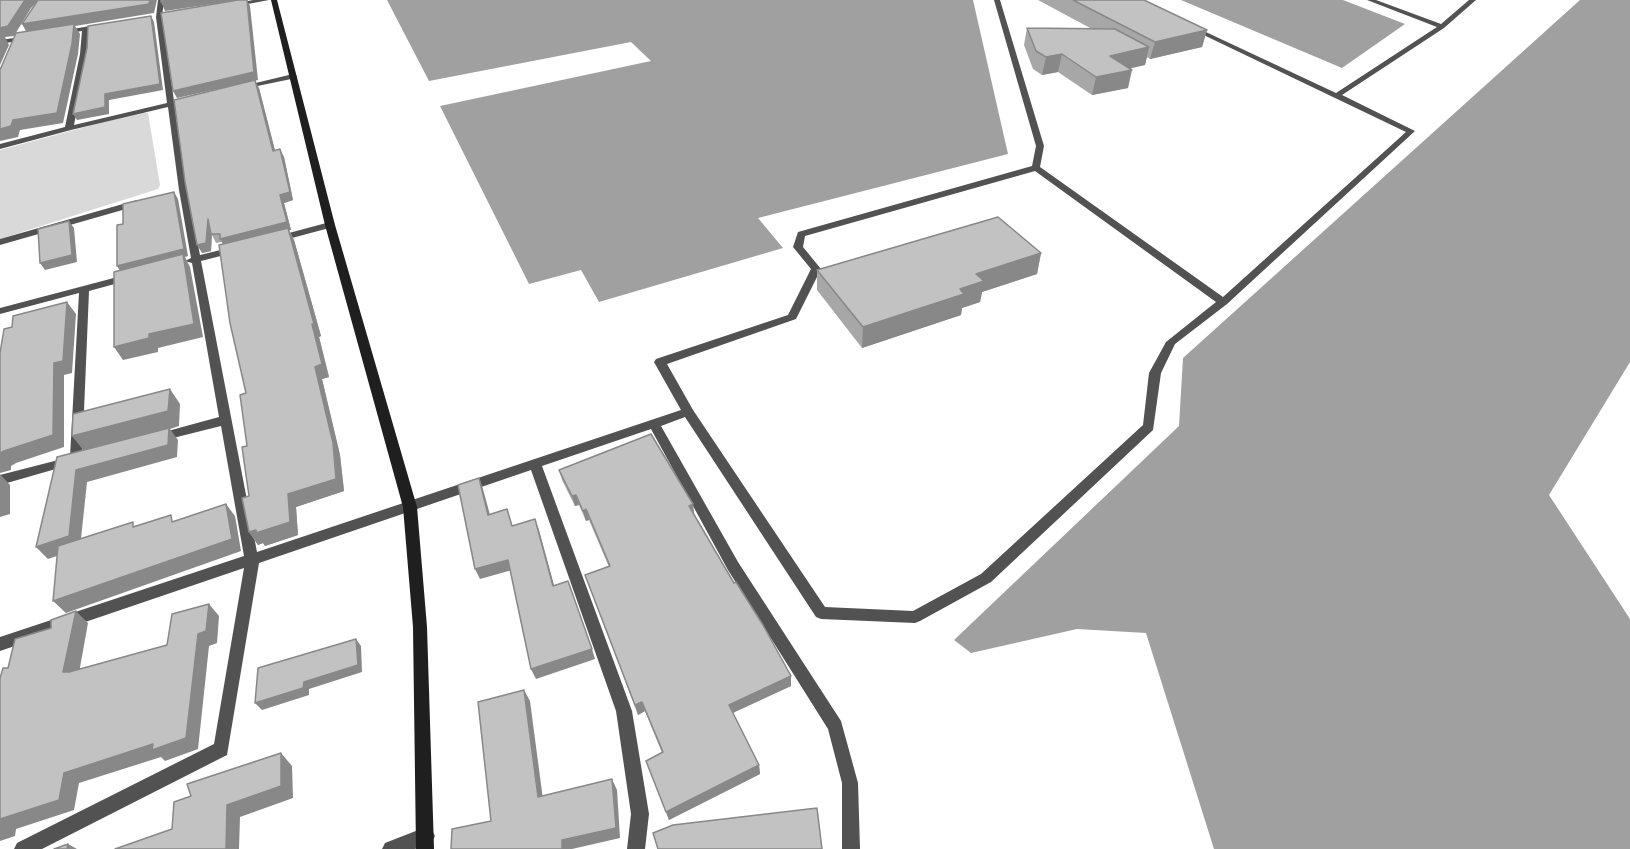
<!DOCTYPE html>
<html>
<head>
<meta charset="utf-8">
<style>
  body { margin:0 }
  canvas { display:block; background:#fff }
</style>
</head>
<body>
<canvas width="1630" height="849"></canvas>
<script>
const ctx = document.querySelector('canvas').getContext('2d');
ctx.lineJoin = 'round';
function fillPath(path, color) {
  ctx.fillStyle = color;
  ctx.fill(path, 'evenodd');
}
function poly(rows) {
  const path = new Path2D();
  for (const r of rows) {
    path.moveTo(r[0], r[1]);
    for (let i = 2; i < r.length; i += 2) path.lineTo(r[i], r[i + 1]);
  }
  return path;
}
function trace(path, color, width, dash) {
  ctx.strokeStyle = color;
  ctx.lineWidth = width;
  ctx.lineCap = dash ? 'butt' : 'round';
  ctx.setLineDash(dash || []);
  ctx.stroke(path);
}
const green = poly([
  [141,112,148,113,160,185,158,189,0,239,0,150]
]);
const water = poly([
  [387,0,973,0,1008,154,758,218,783,248,599,302,581,270,529,284,440,106,651,61,631,42,429,81],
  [1181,0,1343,0,1405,24,1342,68],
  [1580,0,1630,0,1630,362,1549,495,1630,619,1630,849,1214,849,1146,633,1077,629,971,653,954,640,1179,426,1183,358]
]);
const street = poly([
  [158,0,164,0,162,17,174,101,180,103,175,106,187,190,200,255,237,246,242,249,240,251,201,261,257,552,681,410,654,362,656,359,788,315,811,269,793,247,798,232,1032,166,1036,146,994,0,1000,0,1044,146,1040,167,1223,297,1406,132,1189,28,1189,26,1193,26,1336,93,1437,27,1367,0,1376,0,1441,24,1469,0,1476,0,1444,28,1342,95,1415,131,1227,304,1175,344,1161,373,1153,430,991,582,920,621,915,623,821,619,816,617,685,417,661,426,738,562,841,721,858,783,860,849,842,849,842,783,828,729,728,570,651,429,542,466,632,711,649,814,645,849,627,849,631,814,616,711,531,470,259,563,227,755,42,849,14,849,17,843,214,744,244,568,0,651,0,637,244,556,221,426,161,441,155,437,157,434,219,417,192,263,185,261,191,258,179,190,168,107,71,130,0,149,0,144,65,127,80,54,82,31,63,34,61,33,61,31,102,24,105,26,89,30,88,54,74,125,167,103,156,17,158,0],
  [1035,171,1216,302,1166,342,1149,373,1143,425,981,574,913,611,825,607,693,410,667,364,796,319,821,269,803,247,805,236,1035,171],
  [253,0,269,0,232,7,229,5,253,0],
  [28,36,30,37,30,39,0,44,0,40,28,36],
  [293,74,297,76,296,78,243,89,239,87,293,74],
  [137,200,140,201,140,205,0,245,0,239,137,200],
  [330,222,333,223,333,227,277,242,272,239,274,237,330,222],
  [129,274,133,275,133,279,89,291,82,459,80,462,0,485,0,475,70,457,79,293,0,314,0,308,129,274],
  [426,827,432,830,435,836,432,842,415,849,382,849,385,843,426,827]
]);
const secondary = poly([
  [271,0,277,0,335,225,417,507,427,627,434,849,416,849,413,627,403,507,325,225,271,0]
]);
const wall = poly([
  [1038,0,1144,0,1207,30,1202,47,1150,59,1147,57,1145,65,1130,68,1128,88,1092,95,1058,72,1042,75,1033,69,1024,45,1027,28,1092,29],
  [259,88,275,150,284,157,293,200,284,203,291,230,289,230,294,240,321,336,319,337,329,377,322,379,340,455,344,491,296,507,298,535,265,546,263,543,258,545,249,532,249,496,247,446,246,393,223,244,222,242,216,243,212,235,211,251,202,253],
  [1041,253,1037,274,982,292,980,302,962,308,961,315,862,348,817,290,817,270],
  [559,470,693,504,694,515,791,686,733,713,759,765,760,774,669,820,646,761,662,753,645,711,638,715,585,575,609,567,589,520,586,521,579,505,575,506,562,480]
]);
const shadedWall = poly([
  [25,0,39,0,31,8,14,36,5,37,9,45,0,65,0,28],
  [150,0,157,0,154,13,75,26,80,34,78,54,63,123,20,130,18,137,0,141,0,129,27,33,22,24],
  [175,0,239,0,165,11,161,2],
  [247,0,250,6,258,80,177,98,173,91],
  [151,16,154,22,163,90,109,100,109,114,77,120,73,114,105,94],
  [1207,30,1202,47,1150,59,1155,42],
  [1149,47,1145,65,1106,74,1110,56],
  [1062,54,1058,72,1042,75,1046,57],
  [1132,70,1128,88,1092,95,1096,77],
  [255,80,259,88,277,159,273,151],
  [280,149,284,157,293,200,284,203,291,230,289,230,294,240,321,336,319,337,329,377,322,379,340,455,344,491,296,507,298,535,265,546,263,543,258,545,249,532,290,522,225,247,220,239,280,195],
  [174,192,178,199,188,256,185,257,190,267,203,337,158,348,158,352,123,360,114,347,149,334,122,274,117,266],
  [208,219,212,228,211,251,202,253,197,245],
  [69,221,74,228,77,262,45,270,40,263],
  [1041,253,1037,274,982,292,980,302,962,308,961,315,862,348,863,327,960,289,976,274],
  [67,302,76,314,72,373,64,375,64,447,16,463,11,466,11,470,0,473,0,453,54,363],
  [170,389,180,404,179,426,170,429,178,440,177,457,87,482,80,548,48,559,36,547,76,470,84,451,72,436],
  [0,474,10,485,10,514,0,517],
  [479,478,483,489,493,526,488,515],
  [576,495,579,505,575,506,572,496],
  [226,504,235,516,241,551,66,613,53,601],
  [693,504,694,515,689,506],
  [586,509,589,520,586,521,583,511],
  [535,519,539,530,557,596,553,586],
  [508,560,512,570,480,579,475,569],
  [209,604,219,616,217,643,209,646,198,749,165,761,161,757,79,783,74,810,16,829,15,836,0,841,0,819,64,773,198,634],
  [76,611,88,623,77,684,63,672],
  [356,639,361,646,362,672,309,689,309,695,262,710,255,703,304,682],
  [592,649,595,659,536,679,531,669],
  [791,676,791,686,730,714,729,705],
  [524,690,530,701,544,807,538,797],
  [642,702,645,711,638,715,635,705],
  [281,753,292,766,293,798,240,817,239,849,226,849,227,805],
  [759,765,760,774,669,820,666,812],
  [612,779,617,790,620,838,572,849,562,849,562,840],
  [68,844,77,849,67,849]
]);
const building = poly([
  [0,0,25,0,8,26,0,28,0,0],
  [38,0,150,0,149,4,22,24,38,0],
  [161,0,175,0,161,2,161,0],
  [238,0,247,0,254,72,173,91,161,13,238,0],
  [1073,0,1144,0,1207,30,1155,42,1073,0],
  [151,16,160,84,105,94,105,107,73,114,87,48,88,26,151,16],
  [74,24,72,44,57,113,13,120,11,126,0,129,0,70,16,33,74,24],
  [1027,28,1115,29,1149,47,1110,56,1132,70,1096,77,1062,54,1046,57,1036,51,1027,28],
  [255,80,273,151,280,149,290,192,280,195,287,222,220,239,220,234,211,234,208,219,206,243,197,245,185,182,174,100,255,80],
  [174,192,184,249,117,266,117,225,123,224,123,204,174,192],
  [998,217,1041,253,976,274,984,281,960,289,964,294,863,327,817,270,998,217],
  [69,221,72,255,40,263,38,229,69,221],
  [288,228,314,324,312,324,322,364,315,367,333,443,336,479,288,494,290,522,256,533,256,530,249,532,242,498,249,496,242,447,247,446,240,395,246,393,230,323,219,245,288,228],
  [183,254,194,324,149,334,149,338,114,347,114,272,183,254],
  [67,302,63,361,54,363,53,435,4,451,0,453,0,353,4,329,12,327,13,316,67,302],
  [170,389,168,411,72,436,73,414,170,389],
  [169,428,168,445,76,470,69,536,36,547,57,457,169,428],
  [651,434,693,504,689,506,734,583,736,582,763,625,791,676,729,705,759,765,666,812,646,761,663,752,642,702,635,705,585,575,610,566,586,509,583,511,576,495,572,496,559,470,651,434],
  [479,478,488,515,507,509,512,526,535,519,553,586,568,581,592,649,531,669,508,560,475,569,458,485,479,478],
  [226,504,232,539,53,601,58,546,133,522,133,527,171,515,172,522,226,504],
  [209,604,206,631,198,634,186,738,152,750,153,744,64,773,59,800,0,819,0,678,3,668,8,668,15,639,51,628,51,620,76,611,63,672,69,672,167,645,172,614,209,604],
  [356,639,358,665,304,682,303,688,255,703,258,668,356,639],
  [524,690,538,797,612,779,616,828,562,840,562,849,451,849,452,829,491,821,478,702,524,690],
  [281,753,281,786,227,805,226,849,115,849,172,829,174,802,191,796,187,784,281,753],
  [817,808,822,849,658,849,653,833,673,825,817,808],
  [68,844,67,849,54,849,68,844]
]);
fillPath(green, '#d9d9d9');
fillPath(water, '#a0a0a0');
fillPath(street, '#525252');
fillPath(secondary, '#1f1f1f');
fillPath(wall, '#a7a7a7');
fillPath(shadedWall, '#888');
fillPath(building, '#c2c2c2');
trace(building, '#888', 1.5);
</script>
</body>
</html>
